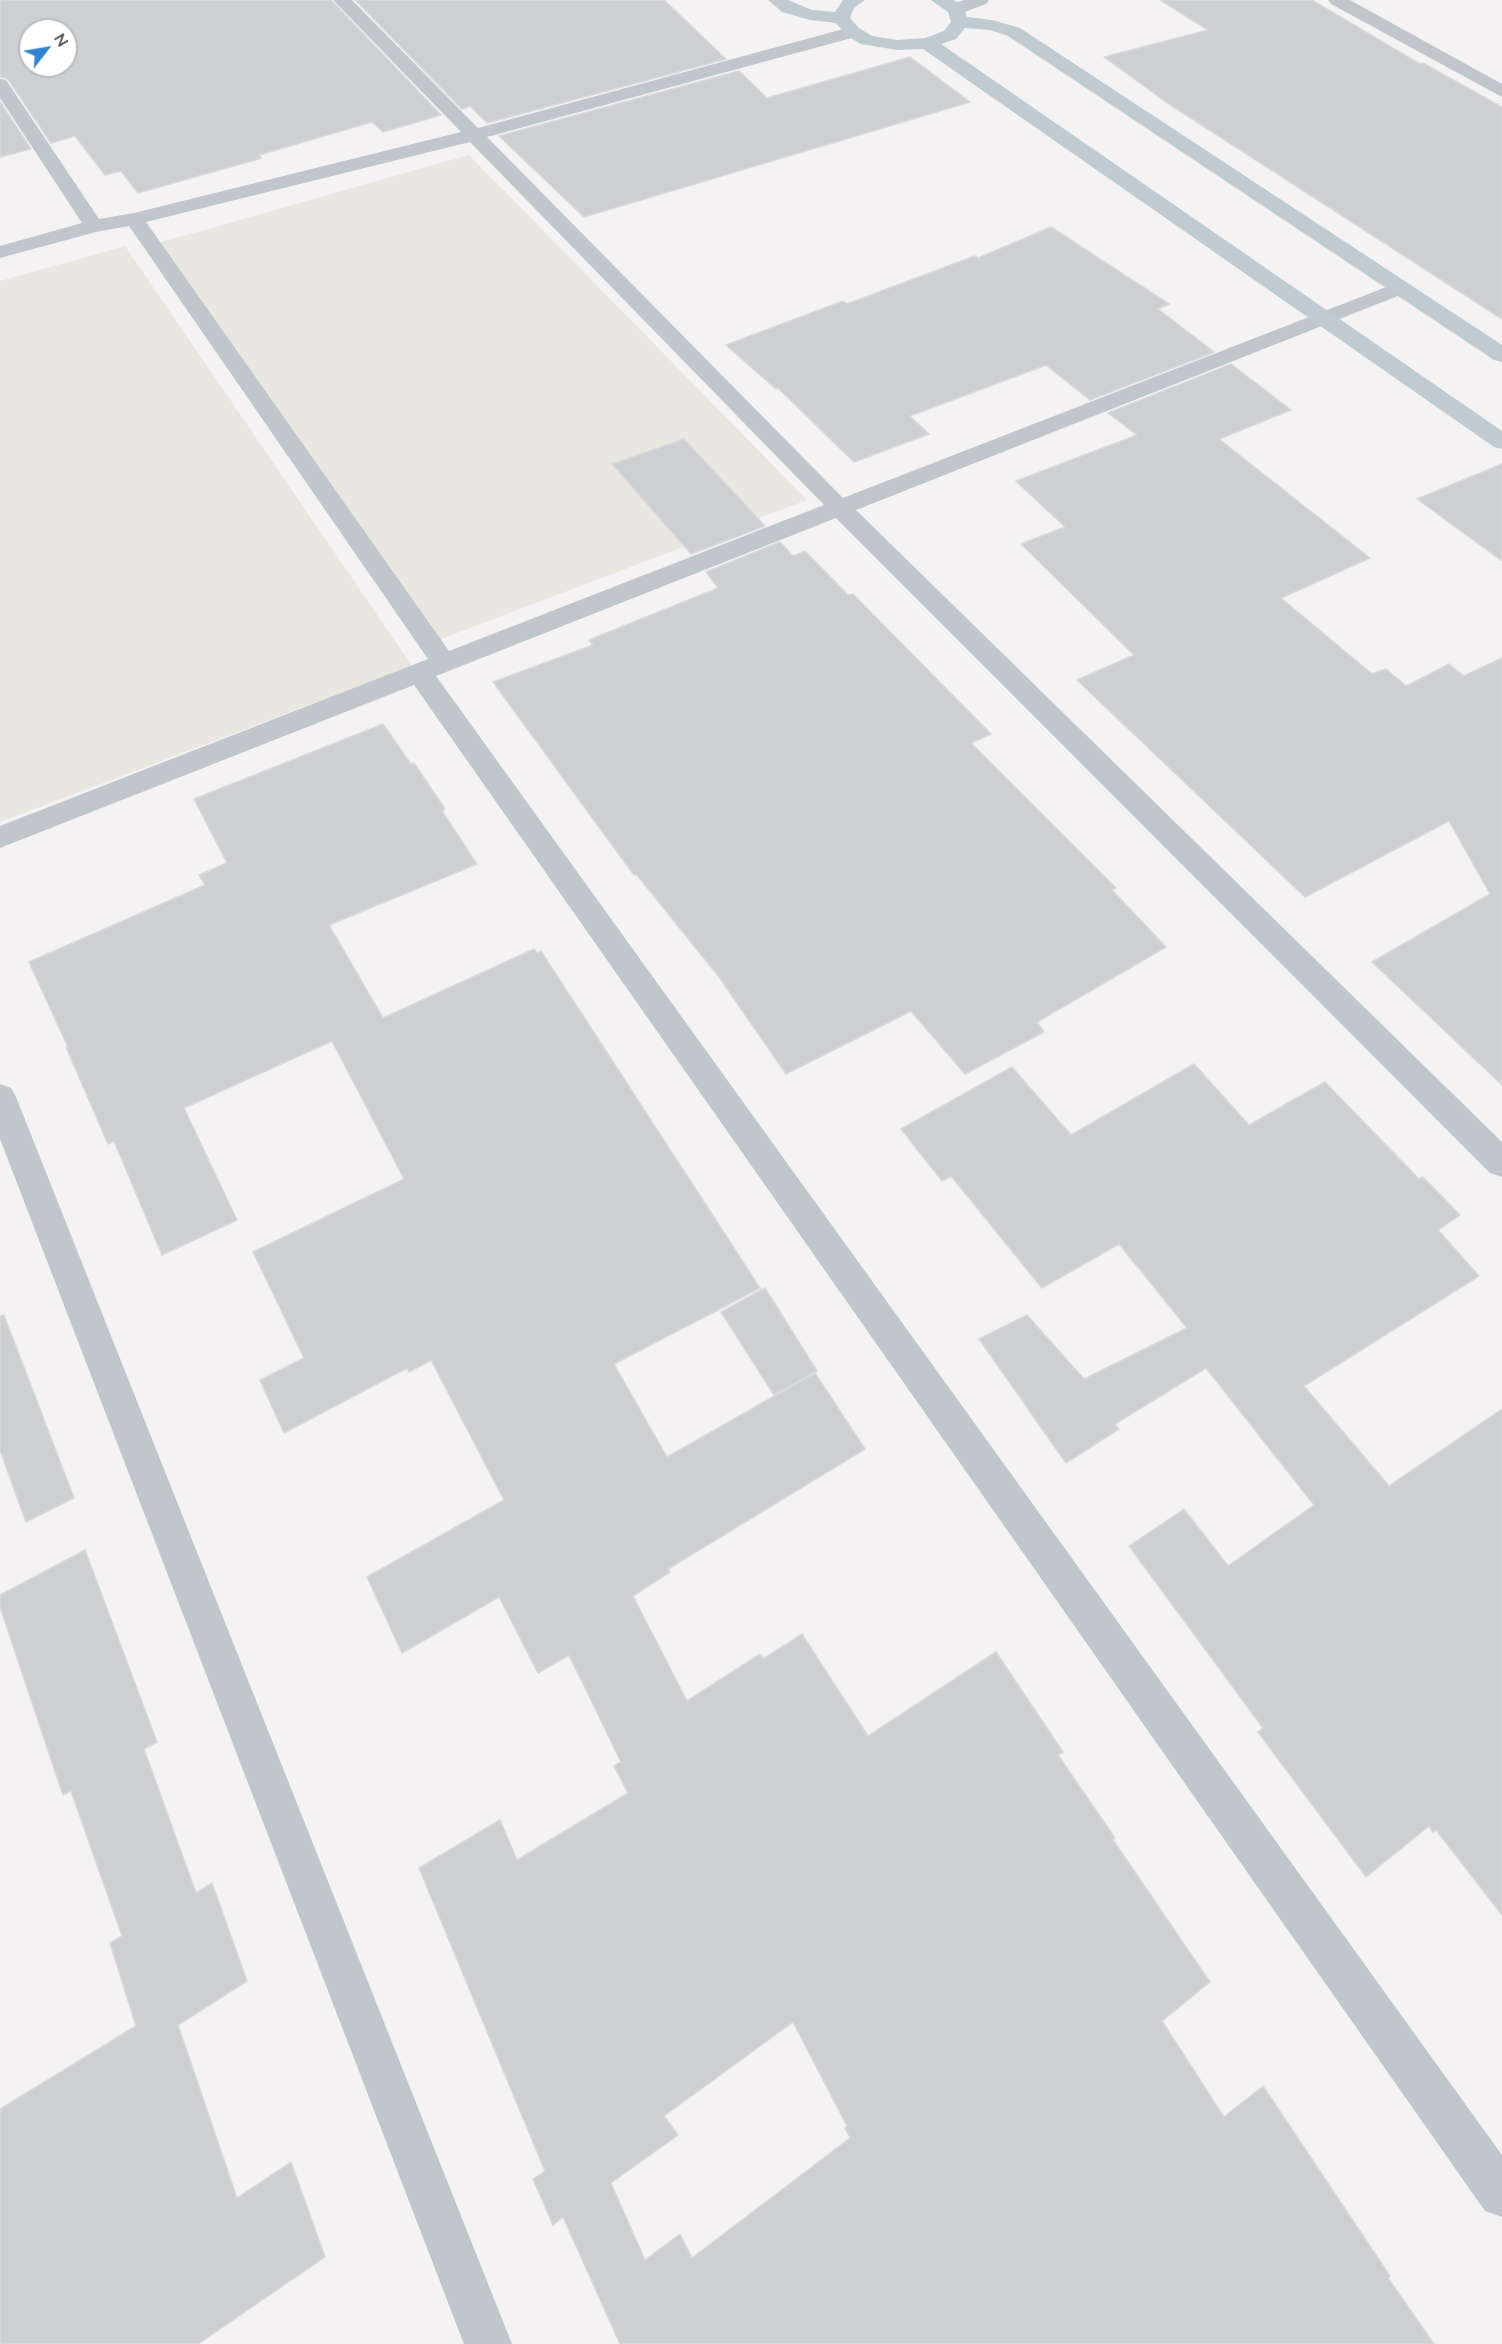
<!DOCTYPE html>
<html>
<head>
<meta charset="utf-8">
<style>
  body { margin:0 }
  #map { position:relative; width:1502px; height:2344px; overflow:hidden; background:#f4f2f2; font-family:Mulish,sans-serif }
  canvas { display:block }
  .north { position:absolute; left:18px; top:18px; width:60px; height:60px; box-sizing:border-box; background:#fff; border:2px solid #b7bcbe; border-radius:50%; rotate:59deg; font-size:16px; font-weight:700; line-height:24px; text-align:center; color:#4c575d }
  .north::after { content:''; display:block; margin:auto; width:21px; height:27px; background:#3184cf; clip-path:polygon(50% 0,100% 100%,50% 72%,0 100%) }
</style>
</head>
<body>
<div id="map">
<canvas width="1502" height="2344"></canvas>
<div class="north">N</div>
</div>
<script>
const ctx = document.querySelector('canvas').getContext('2d');
ctx.lineJoin = 'round';
function fillPath(path, color) {
  ctx.fillStyle = color;
  ctx.fill(path, 'evenodd');
}
function poly(rows) {
  const path = new Path2D();
  for (const r of rows) {
    path.moveTo(r[0], r[1]);
    for (let i = 2; i < r.length; i += 2) path.lineTo(r[i], r[i + 1]);
  }
  return path;
}
function trace(path, color, width, dash) {
  ctx.strokeStyle = color;
  ctx.lineWidth = width;
  ctx.lineCap = dash ? 'butt' : 'round';
  ctx.setLineDash(dash || []);
  ctx.stroke(path);
}
const commercial = poly([
  [469,155,807,500,433,642,151,245],
  [125,246,412,666,0,822,0,281]
]);
const building = poly([
  [0,0,331,0,441,115,383,132,372,122,259,155,262,158,138,193,121,171,105,175,75,136,51,143,8,79,0,77,0,0],
  [30,30,66,30,66,66,30,66,30,30],
  [355,0,664,0,726,59,487,123,470,106,462,109,355,0],
  [1160,0,1312,0,1420,64,1423,63,1502,107,1502,319,1166,102,1104,57,1208,30,1160,0],
  [910,57,970,102,584,217,499,136,739,71,767,98,910,57],
  [0,102,31,149,0,157,0,102],
  [1051,227,1169,304,1158,309,1214,352,1090,400,1046,365,910,416,929,434,854,462,778,388,776,389,726,345,843,301,847,304,975,256,978,258,1051,227],
  [1231,364,1291,410,1219,439,1370,558,1281,598,1372,674,1386,669,1406,686,1449,664,1464,676,1502,658,1502,1085,1372,962,1490,894,1449,821,1305,897,1077,680,1134,655,1021,544,1065,527,1016,481,1137,435,1108,413,1231,364],
  [684,439,765,526,691,554,612,464,684,439],
  [1502,464,1502,561,1417,499,1502,464],
  [780,542,793,556,805,551,848,595,853,594,991,734,971,743,1116,888,1112,890,1166,947,1037,1022,1044,1032,965,1074,911,1011,786,1074,719,977,636,874,634,875,493,682,593,645,589,640,718,588,706,572,780,542],
  [383,724,411,764,414,763,445,809,442,811,477,864,329,925,383,1018,534,949,537,953,541,951,760,1288,614,1364,667,1457,815,1373,865,1449,668,1569,670,1572,633,1596,687,1701,760,1654,763,1659,802,1634,868,1736,996,1652,1063,1752,1058,1755,1115,1838,1113,1840,1210,1982,1162,2021,1224,2117,1263,2086,1390,2276,1388,2278,1434,2344,620,2344,563,2217,553,2225,533,2179,545,2171,419,1868,500,1820,517,1860,628,1793,614,1766,621,1762,569,1655,538,1673,499,1597,402,1653,367,1577,504,1500,431,1360,409,1372,407,1368,284,1433,260,1380,304,1358,253,1252,404,1179,332,1041,184,1108,237,1220,162,1255,114,1141,108,1144,66,1047,68,1047,29,962,205,885,199,875,227,863,194,799,383,724],
  [793,2022,847,2126,845,2128,850,2138,692,2258,680,2234,645,2260,611,2183,678,2135,664,2116,793,2022],
  [1194,1064,1249,1125,1325,1082,1419,1179,1423,1177,1460,1215,1438,1230,1479,1276,1304,1386,1389,1486,1502,1409,1502,1915,1436,1830,1433,1833,1429,1826,1366,1877,1258,1732,1263,1728,1129,1546,1184,1509,1228,1566,1314,1505,1206,1368,1115,1424,1119,1429,1066,1463,979,1339,1027,1315,1084,1379,1187,1328,1119,1244,1042,1288,951,1176,942,1181,901,1129,1012,1067,1071,1135,1194,1064],
  [765,1288,817,1371,774,1395,721,1312,765,1288],
  [4,1315,74,1498,26,1522,0,1450,0,1316,4,1315],
  [85,1550,157,1742,144,1749,196,1893,212,1883,247,1981,178,2025,237,2198,291,2162,325,2257,198,2344,0,2344,0,2109,136,2026,110,1943,122,1936,71,1791,63,1795,0,1607,0,1595,85,1550]
]);
const street = poly([
  [333,0,352,0,478,128,847,28,859,28,862,32,859,36,487,137,843,498,1394,284,1401,282,1408,284,1412,288,1408,292,856,510,1502,1142,1502,1177,1490,1173,836,518,436,676,1502,2155,1502,2217,1485,2211,414,685,0,848,0,826,428,659,129,226,96,232,0,258,0,246,82,223,0,98,0,79,6,80,99,219,134,213,461,132,333,0],
  [470,142,824,505,449,651,146,222,470,142],
  [964,0,989,0,986,4,962,13,950,13,947,9,950,5,964,0],
  [1328,0,1350,0,1502,84,1502,97,1331,4,1328,0],
  [0,1084,11,1088,16,1097,512,2344,464,2344,0,1139,0,1084]
]);
const secondary = poly([
  [768,0,788,0,812,10,835,12,843,0,865,0,854,8,850,18,859,28,872,36,897,40,925,38,944,31,951,22,948,12,931,0,953,0,962,5,967,17,992,20,1020,28,1502,345,1502,362,1494,360,1008,36,990,30,965,28,956,39,941,44,1502,431,1502,449,1494,447,923,49,897,50,861,44,847,36,836,23,810,20,782,12,768,0]
]);
fillPath(commercial, '#eae7e0');
fillPath(building, '#cdcfd3');
trace(building, '#d7d9dc', 1.5);
fillPath(street, '#c0c7cc');
fillPath(secondary, '#c0cad1');
</script>
</body>
</html>
